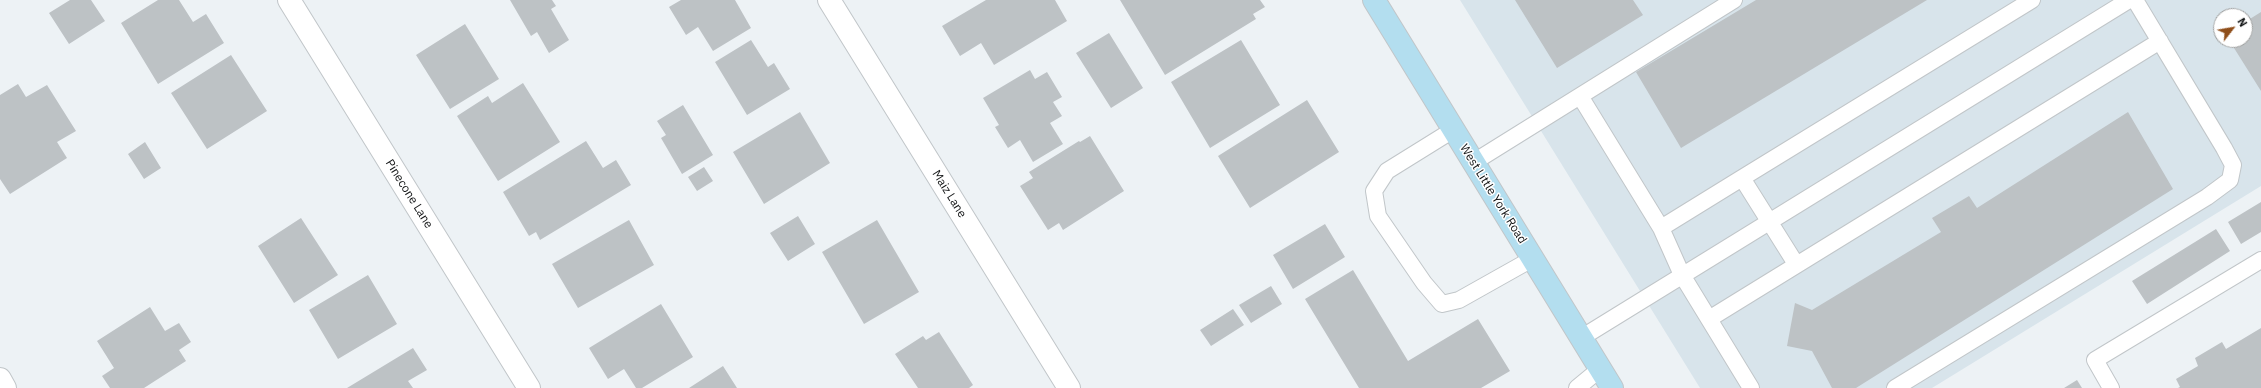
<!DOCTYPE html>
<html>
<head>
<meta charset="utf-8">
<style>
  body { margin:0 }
  #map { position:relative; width:2261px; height:388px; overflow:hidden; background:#edf2f5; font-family:"IBM Plex Sans",sans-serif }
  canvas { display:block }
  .north { position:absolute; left:2213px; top:8px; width:40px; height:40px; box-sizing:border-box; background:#fff; border:1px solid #a0a1a1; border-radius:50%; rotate:59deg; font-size:11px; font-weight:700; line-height:16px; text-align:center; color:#121415 }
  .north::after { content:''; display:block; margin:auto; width:14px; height:18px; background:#8f4e1a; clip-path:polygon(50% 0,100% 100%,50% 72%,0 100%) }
</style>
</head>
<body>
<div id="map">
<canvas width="2261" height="388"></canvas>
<div class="north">N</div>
</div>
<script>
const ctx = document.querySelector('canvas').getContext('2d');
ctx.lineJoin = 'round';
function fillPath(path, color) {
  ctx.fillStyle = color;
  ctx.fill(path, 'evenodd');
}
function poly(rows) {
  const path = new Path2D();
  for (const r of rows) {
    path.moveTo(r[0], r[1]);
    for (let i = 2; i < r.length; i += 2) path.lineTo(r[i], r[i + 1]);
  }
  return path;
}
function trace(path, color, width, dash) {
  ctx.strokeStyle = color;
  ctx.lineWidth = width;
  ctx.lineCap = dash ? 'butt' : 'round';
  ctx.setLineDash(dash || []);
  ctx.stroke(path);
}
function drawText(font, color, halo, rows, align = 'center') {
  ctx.font = font + ' "IBM Plex Sans",sans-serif';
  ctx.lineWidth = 3;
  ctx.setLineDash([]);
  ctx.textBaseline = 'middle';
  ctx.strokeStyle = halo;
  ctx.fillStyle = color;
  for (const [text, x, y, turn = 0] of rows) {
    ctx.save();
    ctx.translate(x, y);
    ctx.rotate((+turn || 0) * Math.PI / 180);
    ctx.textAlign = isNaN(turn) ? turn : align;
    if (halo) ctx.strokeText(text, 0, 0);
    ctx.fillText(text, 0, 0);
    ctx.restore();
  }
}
const built = poly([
  [1460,0,2261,0,2261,186,1932,388,1700,388],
  [2221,16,2245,16,2245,40,2221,40]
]);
const building = poly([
  [70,0,91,0,105,21,69,44,49,13],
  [158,0,179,0,193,22,206,14,224,43,158,84,121,23],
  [510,0,552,0,556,6,551,9,569,40,549,53,537,32,531,36],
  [681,0,735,0,751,28,713,51,698,27,686,35,669,7],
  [986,0,1055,0,1067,21,994,65,981,43,960,56,942,26],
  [1120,0,1260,0,1265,7,1253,14,1256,19,1165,75],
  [1515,0,1633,0,1643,15,1557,68],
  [1756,0,1927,0,1681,148,1636,72],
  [2261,12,2261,91,2229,40,2245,40,2245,22],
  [465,24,499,79,450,109,416,55],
  [1109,33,1143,88,1111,108,1076,53],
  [751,40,768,67,774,63,790,89,747,115,715,62],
  [1241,40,1280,105,1210,148,1171,82],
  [231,55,267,111,207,149,171,93],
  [1030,70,1035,79,1047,72,1062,97,1053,102,1062,116,1050,123,1063,144,1033,162,1020,140,1008,148,995,127,999,125,983,98],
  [523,83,560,142,498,181,457,116,488,96,492,103],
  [18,84,26,97,47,85,76,131,57,142,67,158,10,194,0,179,0,95],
  [1307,100,1339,152,1250,208,1218,156],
  [683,105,713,155,682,174,661,138,666,135,657,121],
  [800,112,830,163,764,204,733,152],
  [2128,112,2173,189,1856,388,1832,388,1812,351,1787,346,1795,303,1812,310,1941,232,1932,218,1969,196,1977,208],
  [1090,136,1124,191,1063,230,1059,223,1048,230,1020,186,1033,178,1029,172,1079,141,1080,142],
  [586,141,603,168,616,160,631,185,540,240,536,232,529,236,503,192],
  [145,142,161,168,144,179,128,154],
  [704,167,713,181,697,191,688,177],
  [2261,202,2261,232,2241,244,2228,222],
  [798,216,815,244,788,261,770,233],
  [301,218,338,275,294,303,258,246],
  [629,220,654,265,578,308,552,264],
  [877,220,919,292,864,324,822,252],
  [1325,224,1345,257,1293,289,1273,255],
  [2216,229,2230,251,2147,304,2132,281],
  [1353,270,1408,361,1478,319,1510,371,1481,388,1359,388,1305,299],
  [368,275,397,324,338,359,309,310],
  [1271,286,1282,304,1251,323,1239,305],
  [661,304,693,357,642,388,636,388,624,369,608,379,589,348],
  [150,307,165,331,179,323,191,342,179,350,186,361,144,388,110,388,102,376,114,368,97,341],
  [1233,309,1244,325,1211,346,1200,330],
  [2261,328,2261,388,2178,388,2180,387,2176,379,2198,366,2195,358,2222,342,2226,349],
  [939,332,973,385,969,388,918,388,895,354,923,336,926,340],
  [413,348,427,370,408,381,413,388,347,388],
  [723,366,737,388,689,388],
  [2077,380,2082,388,2064,388]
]);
const lane = poly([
  [1580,96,1661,228,1682,275,1751,388],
  [1453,130,1387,171,1374,191,1378,216,1424,283,1442,304,1459,300,1532,259],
  [1474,162,1734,0],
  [1742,178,2032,0],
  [1661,228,1742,178,1796,264],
  [1709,319,2160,41],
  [1581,338,2129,0],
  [1577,388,1600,369],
  [1895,388,2207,197,2230,180,2233,165,2224,148,2135,0],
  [2111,388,2095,360,2261,260]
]);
const street = poly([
  [289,0,529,388],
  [829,0,1069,388],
  [0,379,5,388]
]);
const secondary = poly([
  [1374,0,1612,388]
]);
const streetNames = [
  ["Pinecone Lane",409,194,58],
  ["Maiz Lane",949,194,58],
  ["West Little York Road",1493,194,58]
];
fillPath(built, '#d8e4eb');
fillPath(building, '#bdc2c5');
trace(lane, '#c1c6c9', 18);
trace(street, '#c1c6c9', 24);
trace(secondary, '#c1c6c9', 24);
trace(lane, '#fff', 16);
trace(street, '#fff', 22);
trace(secondary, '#b3deef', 22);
drawText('12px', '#121415', '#fff', streetNames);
</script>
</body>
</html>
